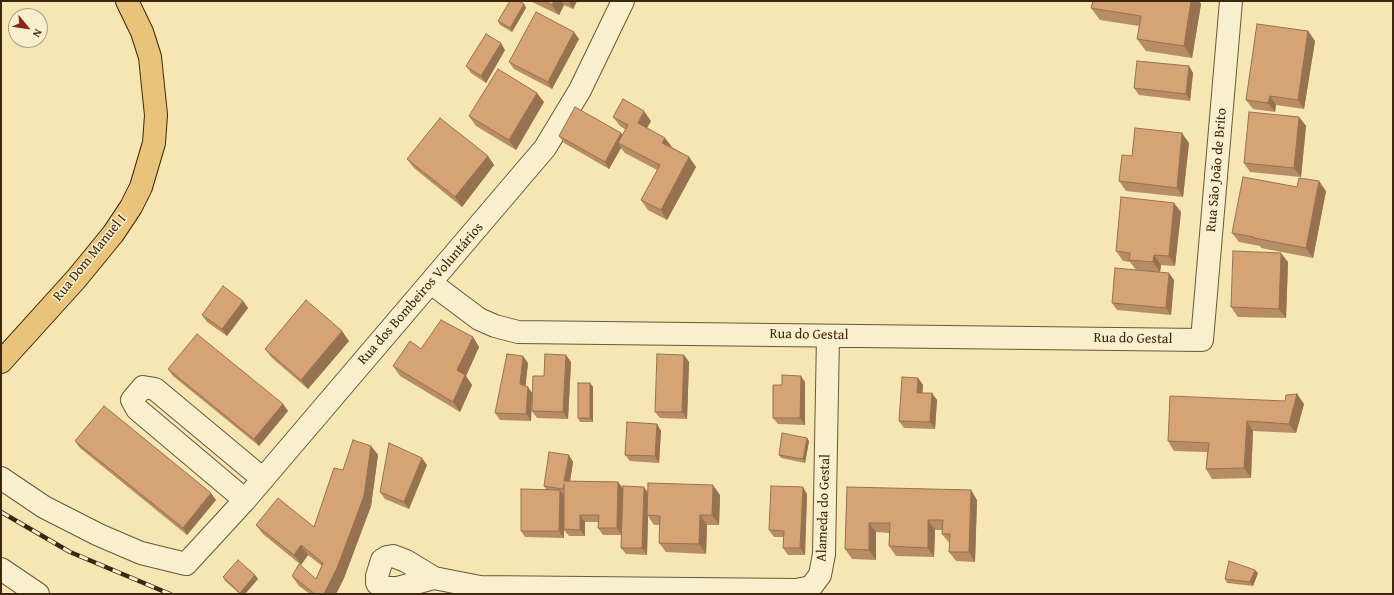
<!DOCTYPE html>
<meta charset="utf-8">
<style>
body{margin:0}
#map{position:relative;width:1394px;height:595px;overflow:hidden;background:#f5e6b3;font-family:"Gentium Book Plus",serif}
canvas{display:block}
.frame{position:absolute;inset:0;border:2px solid #3d260d;pointer-events:none}
.north{position:absolute;left:8px;top:8px;width:40px;height:40px;box-sizing:border-box;background:#f8efce;border:1px solid #ad9f81;border-radius:50%;rotate:119deg;font-size:11px;font-weight:700;line-height:16px;text-align:center;color:#3d260d}
.north::after{content:'';display:block;margin:auto;width:14px;height:18px;background:#8f2418;clip-path:polygon(50% 0,100% 100%,50% 72%,0 100%)}
</style>
<div id="map">
<canvas width="1394" height="595"></canvas>
<div class="frame"></div>
<div class="north">N</div>
</div>
<script>
const g = document.querySelector('canvas').getContext('2d');
g.lineJoin = 'round';
const poly = rows => new Path2D(rows.map(r => 'M' + r).join(''));
function strokePath(path, color, width, dash) { g.strokeStyle = color; g.lineWidth = width; g.lineCap = dash ? 'butt' : 'round'; g.setLineDash(dash || []); g.stroke(path); }
function paint(path, color) { g.fillStyle = color; g.fill(path, 'evenodd'); }
function drawText(font, color, halo, rows, align = 'center') {
  g.font = font + ' "Gentium Book Plus",serif'; g.lineWidth = 3; g.setLineDash([]); g.textBaseline = 'middle'; g.strokeStyle = halo; g.fillStyle = color; for (const [text, x, y, turn = 0] of rows) {
    g.save(); g.translate(x, y); g.rotate((+turn || 0) * Math.PI / 180); g.textAlign = isNaN(turn) ? turn : align; if (halo) g.strokeText(text, 0, 0); g.fillText(text, 0, 0); g.restore();
  }
}
const minor = poly([
 [431,283,479,319,495,326,518,332,1202,340,1231,1],
 [1,478,44,507,99,535,141,553,186,564,245,500,545,148,580,90,623,1],
 [245,500,137,409,132,400,143,387,155,389,263,479],
 [1,569,38,594],
 [434,578,397,588,386,588,380,586,377,583,377,576,382,560,387,557,393,556,406,561,434,578,480,587,796,590,811,587,820,575,824,554,828,336]
]);
const major = poly([
 [1,362,77,278,113,234,131,207,141,187,154,143,156,115,150,57,142,32,127,1]
]);
const rail = poly([
 [1,512,70,552,170,594]
]);
const wall = poly([
 [530,1,577,1,573,9,564,5,559,15],
 [1093,1,1199,1,1201,4,1192,58,1146,51,1137,39,1139,26,1100,20,1091,8],
 [524,4,526,8,512,32,500,25,498,21],
 [1308,31,1315,41,1304,109,1276,105,1275,112,1253,109,1246,100],
 [579,39,552,89,514,69,509,62],
 [505,50,486,83,471,73,466,66],
 [1189,66,1193,73,1190,101,1139,95,1134,88],
 [544,102,516,150,476,126,469,116],
 [613,117,651,121,647,128,672,147,689,157,696,167,667,220,648,210,641,200,657,170,625,153,621,148,609,169,564,143,559,136,621,133,623,135,626,130,620,126],
 [1299,117,1306,126,1301,177,1250,172,1244,163],
 [1189,143,1183,197,1126,191,1119,181],
 [488,156,494,165,462,207,414,168,407,159],
 [1297,187,1326,191,1313,258,1261,248,1260,246,1239,242,1232,233],
 [1174,203,1181,212,1175,266,1161,265,1160,272,1136,270,1130,262,1123,261,1116,251],
 [1288,262,1286,318,1238,317,1231,307],
 [1174,280,1171,315,1117,310,1112,303],
 [243,301,248,308,227,336,207,322,202,315],
 [473,337,479,347,466,376,472,385,460,412,400,376,393,366,421,349],
 [349,341,308,389,272,358,265,349],
 [566,355,571,362,568,419,537,418,532,411,544,376],
 [684,355,689,362,687,419,660,418,655,412],
 [528,363,525,386,528,387,532,393,531,421,500,420,495,413],
 [168,369,283,404,288,411,259,446,173,376],
 [918,378,923,385,922,393,937,400,935,429,904,428,899,421],
 [805,382,805,425,778,424,773,418,782,385],
 [590,383,593,387,593,422,580,422,578,418],
 [1297,394,1304,404,1296,433,1253,431,1251,478,1212,479,1206,469,1207,452,1174,451,1168,441,1285,401],
 [657,424,661,431,659,463,630,461,625,455],
 [75,441,216,500,187,535,80,448],
 [809,441,805,463,781,458,779,455],
 [371,446,378,455,371,506,344,578,336,594,310,594,299,586,292,576,316,579,322,566,308,555,301,565,263,534,256,525,314,527,343,470],
 [569,455,573,462,570,481,618,482,623,488,648,493,720,495,719,525,707,525,706,554,666,552,659,543,660,525,654,525,648,516,647,555,626,554,621,548,622,535,603,535,598,528,598,522,585,522,585,536,569,536,564,530,564,538,525,537,521,531,546,489,544,486],
 [427,465,409,509,385,499,380,492],
 [847,487,977,500,975,562,956,561,949,552,950,544,942,534,942,530,935,530,934,557,896,556,889,546,889,533,876,532,876,560,852,559,845,549],
 [807,494,805,555,788,555,783,548,784,537,774,537,769,530],
 [1258,573,1253,586,1227,583,1225,579],
 [255,575,258,579,245,594,240,594,225,581,223,577]
]);
const shadedWall = poly([
 [554,1,562,1,564,5,559,15,552,5],
 [568,1,577,1,573,9],
 [1191,1,1199,1,1201,4,1192,58,1184,46],
 [524,4,526,8,512,32,510,28],
 [1308,31,1315,41,1304,109,1298,100],
 [574,32,579,39,552,89,548,82],
 [501,43,505,50,486,83,481,76],
 [1189,66,1193,73,1190,101,1186,94],
 [537,93,544,102,516,150,509,140],
 [1270,96,1276,105,1275,112,1268,103],
 [644,111,651,121,644,133,638,123],
 [1299,117,1306,126,1301,177,1294,168],
 [621,133,626,140,618,143,621,148,609,169,605,162],
 [1182,133,1189,143,1183,197,1177,188],
 [665,138,672,147,662,143],
 [488,156,494,165,462,207,455,197],
 [689,157,696,167,667,220,661,210],
 [1319,181,1326,191,1313,258,1306,248],
 [1174,203,1181,212,1175,266,1169,256],
 [1281,253,1288,262,1286,318,1279,309],
 [1154,255,1161,265,1160,272,1153,262],
 [1169,273,1174,280,1171,315,1166,308],
 [243,301,248,308,227,336,222,329],
 [342,331,349,341,308,389,301,380],
 [473,337,479,347,466,376,472,385,460,412,453,402,457,370],
 [566,355,571,362,568,419,563,412],
 [684,355,689,362,687,419,682,412],
 [523,356,528,363,525,391,520,384],
 [801,376,805,382,805,425,800,418],
 [918,378,923,385,922,400,917,393],
 [590,383,593,387,593,422,590,418],
 [528,387,532,393,531,421,526,414],
 [932,393,937,400,935,429,930,422],
 [1297,394,1304,404,1296,433,1289,424],
 [283,404,288,411,259,446,254,439],
 [1247,421,1253,431,1251,478,1244,468],
 [657,424,661,431,659,463,655,456],
 [807,438,809,441,805,463,803,459],
 [371,446,378,455,371,506,344,578,336,594,324,594],
 [569,455,573,462,569,488,564,481],
 [422,458,427,465,409,509,404,502],
 [618,482,623,489,622,535,617,528],
 [713,485,720,495,719,525,712,515],
 [644,487,649,494,647,515,648,516,647,555,642,548],
 [803,487,807,494,805,555,800,548],
 [560,490,564,496,564,538,559,531],
 [971,490,977,500,975,562,969,552],
 [211,493,216,500,187,535,183,528],
 [580,515,585,522,585,536,580,530],
 [700,515,707,525,706,554,699,544],
 [928,520,935,530,934,557,928,548],
 [869,523,876,532,876,560,869,550],
 [301,545,308,555,301,565,294,555],
 [1255,570,1258,573,1253,586,1250,582],
 [255,575,258,579,245,594,241,594,240,593]
]);
const building = poly([
 [510,1,519,1,524,4,510,28,498,21,510,1],
 [544,1,554,1,552,5,544,1],
 [1093,1,1191,1,1184,46,1137,39,1141,16,1091,8,1093,1],
 [536,12,574,32,548,82,509,62,536,12],
 [1257,24,1308,31,1298,100,1270,96,1268,103,1246,100,1257,24],
 [486,34,501,43,481,76,466,66,486,34],
 [1137,61,1189,66,1186,94,1134,88,1137,61],
 [498,69,537,93,509,140,469,116,498,69],
 [623,99,644,111,638,123,665,138,662,143,689,157,661,210,641,200,660,165,618,143,628,125,613,117,623,99],
 [575,107,621,133,605,162,559,136,575,107],
 [1249,112,1299,117,1294,168,1244,163,1249,112],
 [440,118,488,156,455,197,407,159,440,118],
 [1135,128,1182,133,1177,188,1119,181,1122,155,1132,156,1135,128],
 [1243,177,1297,187,1299,178,1319,181,1306,248,1254,238,1254,237,1232,233,1243,177],
 [1121,197,1174,203,1169,256,1154,255,1153,262,1129,260,1130,253,1116,251,1121,197],
 [1233,251,1281,253,1279,309,1231,307,1233,251],
 [1115,268,1169,273,1166,308,1112,303,1115,268],
 [223,286,243,301,222,329,202,315,223,286],
 [306,300,342,331,301,380,265,349,306,300],
 [441,320,473,337,457,370,465,375,453,402,393,366,410,341,421,349,441,320],
 [197,334,283,404,254,439,168,369,197,334],
 [507,354,523,356,520,384,528,387,526,414,495,413,507,354],
 [545,354,566,355,563,412,532,411,533,376,544,376,545,354],
 [657,354,684,355,682,412,655,412,657,354],
 [782,375,801,376,800,418,773,418,773,385,782,385,782,375],
 [902,377,918,378,917,393,932,393,930,422,899,421,902,377],
 [578,383,590,383,590,418,578,418,578,383],
 [1297,394,1289,424,1247,421,1244,468,1206,469,1209,443,1168,441,1170,396,1285,401,1286,395,1297,394],
 [104,406,211,493,183,528,75,441,104,406],
 [627,422,657,424,655,456,625,455,627,422],
 [782,433,807,438,803,459,779,455,782,433],
 [353,440,371,446,364,496,337,568,324,594,315,594,292,576,299,564,316,579,323,563,301,545,294,555,256,525,278,498,314,527,334,468,343,470,353,440],
 [389,443,422,458,404,502,380,492,389,443],
 [549,452,569,455,564,481,618,482,617,528,598,528,599,515,580,515,580,530,564,529,564,484,563,489,544,486,549,452],
 [648,483,713,485,712,515,700,515,699,544,659,543,660,516,647,515,648,483],
 [623,486,644,487,642,548,621,548,623,486],
 [771,486,803,487,800,548,783,548,784,531,769,530,771,486],
 [847,487,971,490,969,552,949,552,950,534,942,534,943,520,928,520,928,548,889,546,890,523,869,523,869,550,845,549,847,487],
 [521,489,560,490,559,531,521,531,521,489],
 [238,560,255,575,240,593,223,577,238,560],
 [1229,561,1255,570,1250,582,1225,579,1229,561]
]);
const streetNames = [
 ["Rua São João de Brito",1217,170,-85],
 ["Rua Dom Manuel I",90,258,-51],
 ["Rua dos Bombeiros Voluntários",421,294,-49],
 ["Rua do Gestal",809,335,1],
 ["Rua do Gestal",1133,339,1],
 ["Alameda do Gestal",824,508,-88]
];
strokePath(minor, '#6b5636', 24);
strokePath(major, '#3d260d', 24);
strokePath(minor, '#f8efce', 22);
strokePath(major, '#eac37a', 22);
strokePath(rail, '#3d260d', 4.5);
strokePath(rail, '#f8efce', 3, [9]);
paint(wall, '#b88c64');
paint(shadedWall, '#967251');
paint(building, '#d6a374');
strokePath(building, '#967251', 1);
drawText('14px', '#3d260d', '#f8efce', streetNames);
</script>
